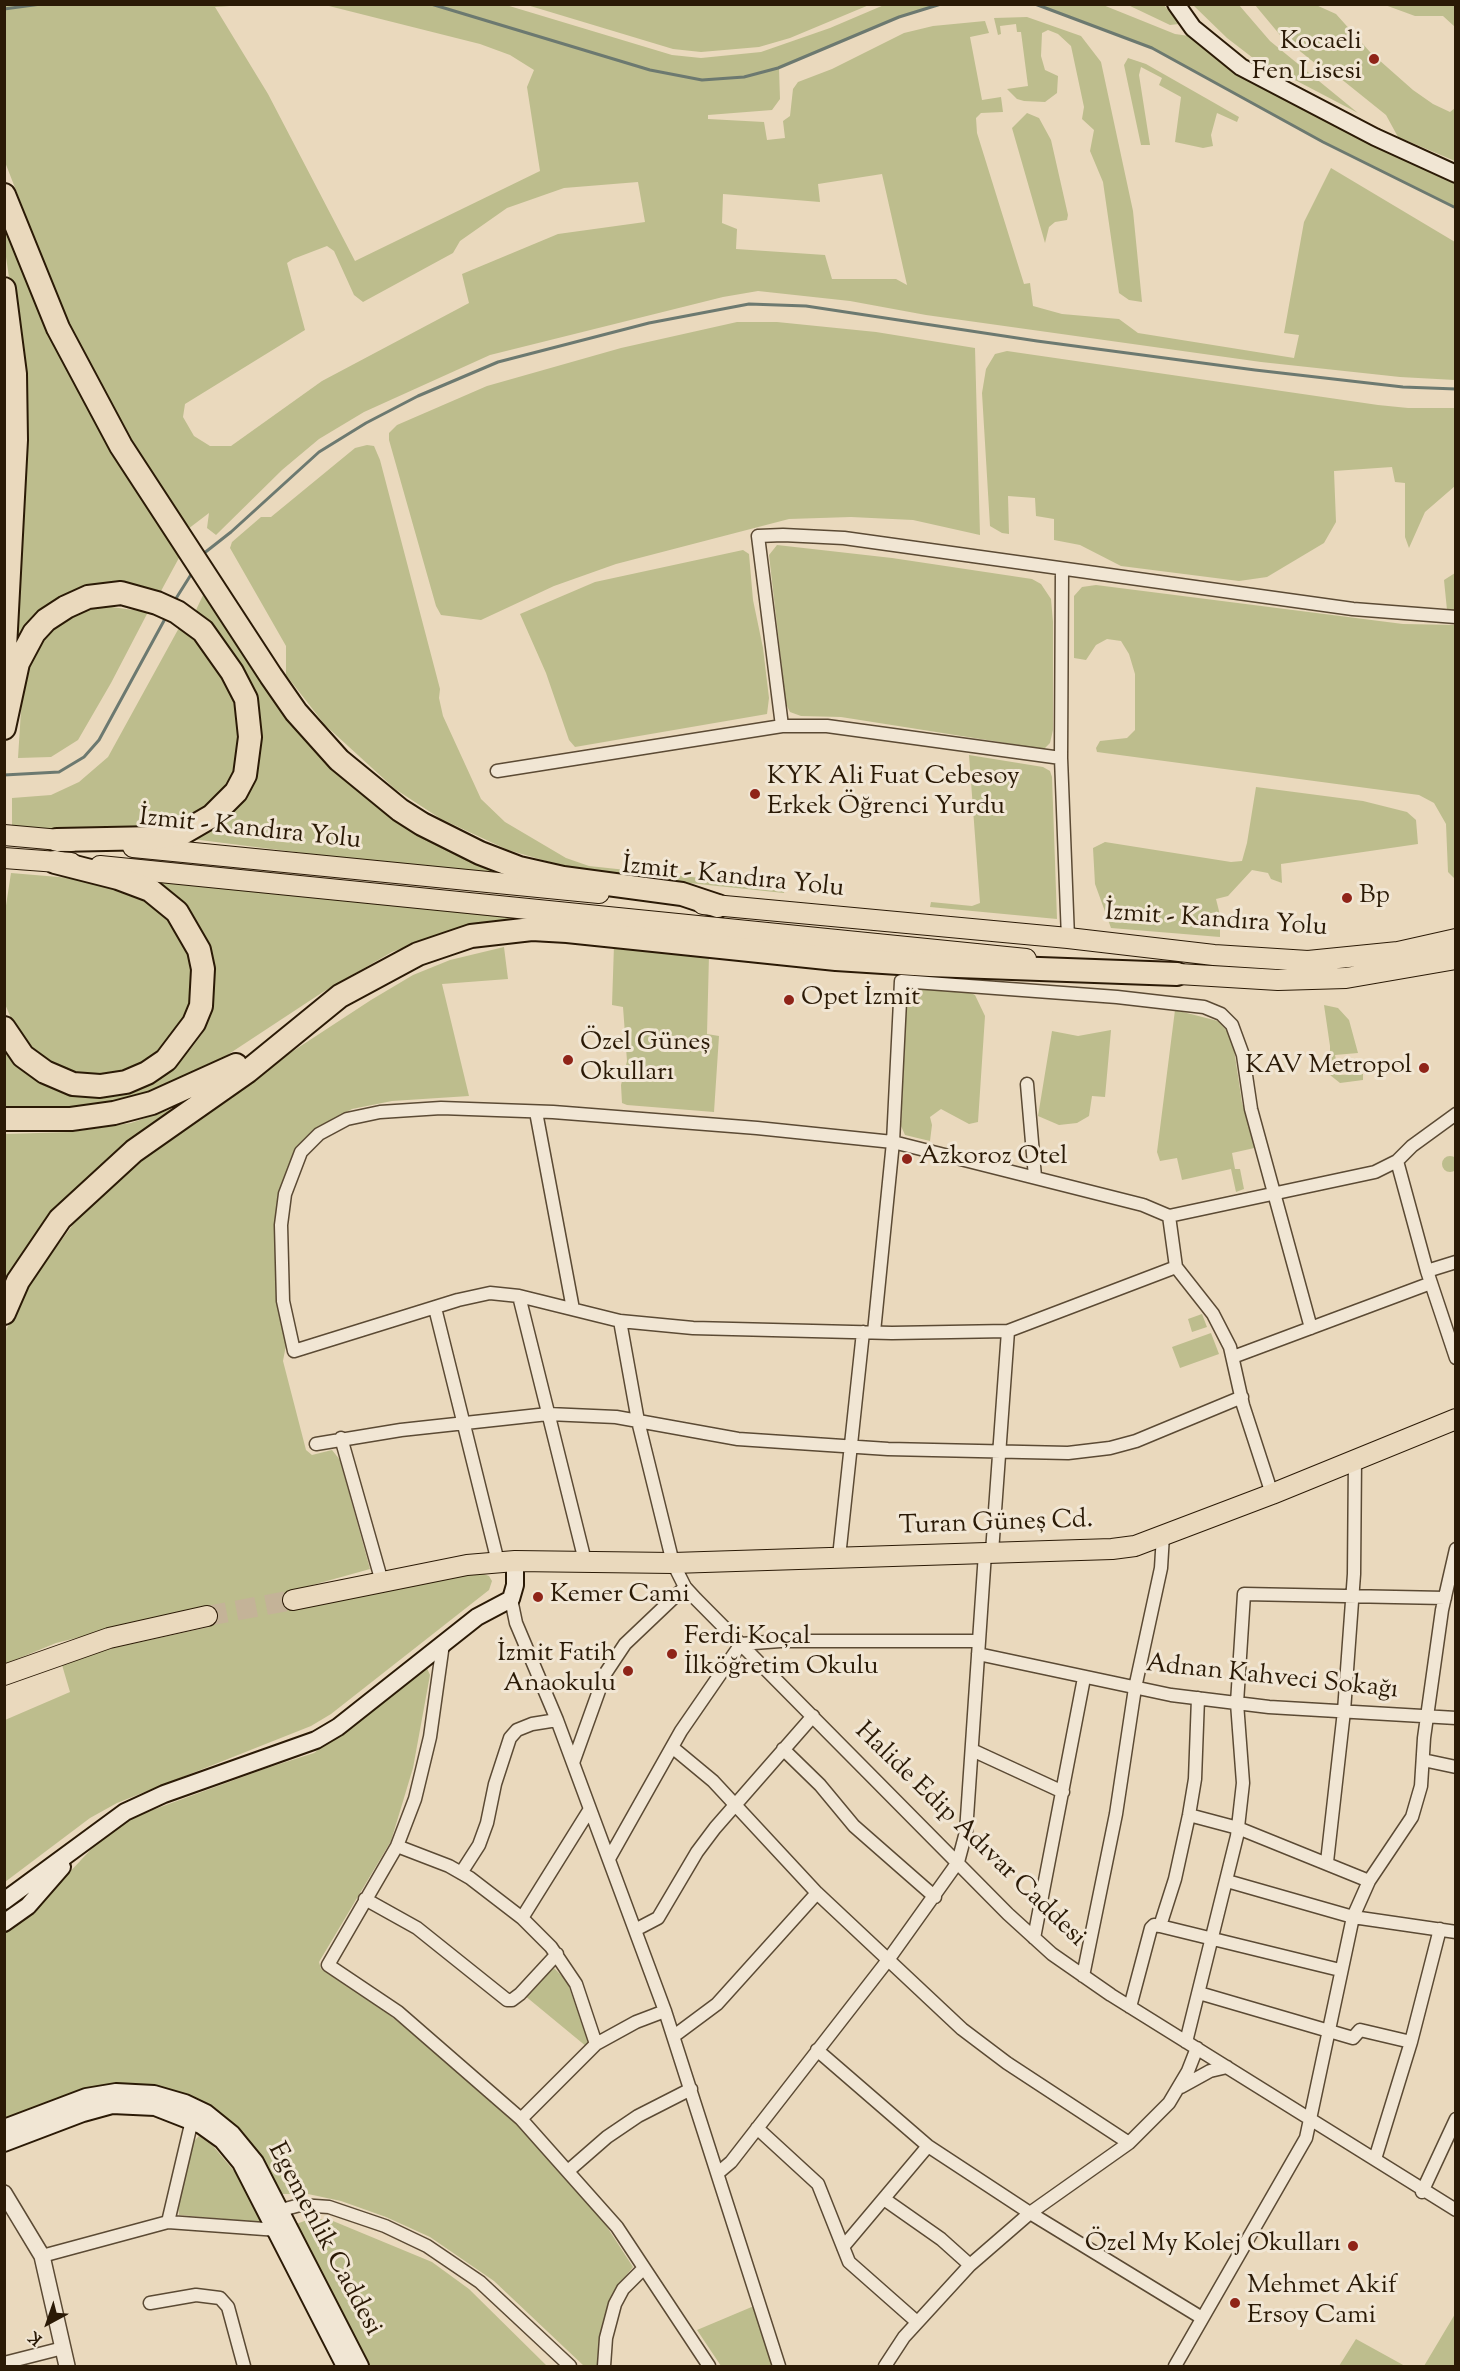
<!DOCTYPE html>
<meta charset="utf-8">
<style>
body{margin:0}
#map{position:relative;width:1460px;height:2371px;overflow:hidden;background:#ead9bd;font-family:"Sorts Mill Goudy",serif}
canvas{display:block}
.frame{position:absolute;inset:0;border:6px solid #2b1a06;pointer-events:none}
.north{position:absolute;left:18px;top:2293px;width:60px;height:60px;-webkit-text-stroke:4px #f1e6d4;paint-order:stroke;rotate:220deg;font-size:16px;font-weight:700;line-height:24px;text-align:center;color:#2b1a06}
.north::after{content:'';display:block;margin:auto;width:21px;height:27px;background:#2b1a06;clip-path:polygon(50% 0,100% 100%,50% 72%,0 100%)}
</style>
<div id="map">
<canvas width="1460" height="2371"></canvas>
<div class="frame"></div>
<div class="north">K</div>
</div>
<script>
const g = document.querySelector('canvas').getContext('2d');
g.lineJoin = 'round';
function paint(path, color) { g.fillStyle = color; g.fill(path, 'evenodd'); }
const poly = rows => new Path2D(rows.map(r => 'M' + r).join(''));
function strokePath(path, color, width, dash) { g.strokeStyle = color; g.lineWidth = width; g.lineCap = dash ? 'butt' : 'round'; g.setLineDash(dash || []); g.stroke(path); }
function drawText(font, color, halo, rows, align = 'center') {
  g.font = font + ' "Sorts Mill Goudy",serif'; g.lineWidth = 6; g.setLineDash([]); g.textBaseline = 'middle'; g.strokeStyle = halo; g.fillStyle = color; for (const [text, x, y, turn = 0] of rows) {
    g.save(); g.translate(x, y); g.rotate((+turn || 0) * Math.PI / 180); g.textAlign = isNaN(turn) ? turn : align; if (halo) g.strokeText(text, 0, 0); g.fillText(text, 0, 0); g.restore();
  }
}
const green = poly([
 [5,5,244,5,215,7,268,94,355,261,540,171,527,87,534,70,510,55,480,44,325,5,506,5,672,55,701,58,761,52,830,28,884,5,941,5,899,17,779,68,780,99,772,110,708,115,708,119,764,122,767,140,785,138,783,121,790,116,793,89,798,82,832,69,904,33,933,26,985,21,989,33,970,37,982,100,1001,97,1003,112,981,113,976,118,977,133,1024,284,1030,283,1033,306,1062,314,1119,319,1138,333,1294,358,1299,335,1284,333,1304,222,1331,168,1455,242,1455,380,1400,377,1261,362,926,315,850,301,758,291,723,297,490,355,364,412,319,439,282,470,216,535,207,528,209,513,188,529,145,464,93,375,57,296,5,162],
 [882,174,907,285,896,279,832,279,825,255,736,249,737,229,722,223,723,194,820,202,818,184],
 [638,182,645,222,558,234,462,274,469,303,322,381,231,446,210,446,194,436,183,417,185,404,305,330,287,263,293,259,327,246,334,251,354,295,363,302,453,253,460,241,507,208,564,188],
 [527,5,869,5,790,38,759,47,701,52,673,49],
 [1035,5,1103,5,1175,34,1189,36,1242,77,1366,142,1455,184,1455,208,1323,142,1152,48],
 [1128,5,1164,5,1179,24,1170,25],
 [1193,5,1239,5,1270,41,1358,113,1253,58,1227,38],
 [1255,5,1316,5,1336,14,1370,52,1413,90,1433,104,1450,112,1455,108,1455,161,1398,137,1386,115,1335,74,1332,77,1280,35],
 [1385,5,1455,5,1455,27,1443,16,1415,16],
 [1027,17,1081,36,1101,62,1133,211,1142,302,1129,300,1119,293,1103,182,1090,151,1094,130,1082,119,1084,107,1071,46,1058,34,1048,30,1042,33,1041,56,1045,70,1058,76,1057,93,1045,102,1024,101,1017,99,1007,89,1028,86,1021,32,1017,32,1016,24,1000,26,1001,34,998,35,994,18],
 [1128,58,1146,64,1239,117,1237,122,1217,113,1211,135,1213,146,1203,148,1175,142,1181,97,1159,85,1162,78,1141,67,1139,75,1150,145,1141,145,1124,65],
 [1027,113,1039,118,1051,140,1068,215,1067,220,1055,222,1049,227,1045,243,1012,128],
 [4,219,38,304,81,395,180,556,161,591,136,585,134,589,116,587,16,650,24,520,25,387,5,250],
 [737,322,777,322,876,332,975,348,980,535,913,520,851,517,789,519,616,564,554,586,481,620,441,615,436,606,389,440,389,433,397,425,487,386,621,348],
 [1007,351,1378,405,1408,408,1455,408,1455,486,1425,512,1409,548,1405,537,1405,483,1395,482,1392,467,1334,471,1336,522,1324,543,1267,577,1239,581,1121,566,1080,545,1054,540,1054,519,1036,516,1035,498,1008,496,1009,534,1002,533,990,526,982,393,986,369,995,354],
 [367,445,374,446,380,460,440,689,439,698,443,716,481,799,505,822,566,858,589,866,785,887,784,893,584,872,508,850,441,819,395,789,325,725,286,675,286,646,230,548,232,542,261,517,271,517,355,448],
 [777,545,892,558,1032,579,1041,584,1051,599,1053,622,1053,730,1050,743,1044,749,841,717,801,716,790,712,786,704,769,555],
 [743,550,749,554,753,600,763,648,769,698,767,714,575,747,569,740,546,673,520,614,595,582],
 [1455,573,1455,610,1447,610,1444,580],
 [1096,585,1403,624,1455,625,1455,879,1448,872,1446,824,1434,803,1419,795,1097,752,1096,748,1100,741,1127,738,1135,730,1135,674,1129,654,1121,641,1107,639,1096,645,1086,660,1074,658,1074,596,1082,587],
 [204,593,268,692,298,731,332,766,543,880,461,873,192,839,249,787,259,758,261,735,207,626,209,622,196,610],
 [97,605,148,612,111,683,78,740,51,757,18,758,23,679,44,630],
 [180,626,205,647,231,690,241,725,237,771,226,792,189,824,134,833,12,827,12,798,51,795,79,782,108,757],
 [969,755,1043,767,1050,771,1052,777,1057,919,930,907,931,902,972,906,980,903],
 [1256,787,1363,801,1407,812,1416,820,1418,844,1281,864,1282,883,1271,879,1268,873,1252,870,1228,896,1216,899,1220,915,1220,937,1111,928,1095,884,1093,848,1105,842,1231,862,1242,861,1247,843],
 [11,873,94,880,129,888,175,920,194,966,190,1006,171,1040,144,1063,108,1075,70,1072,42,1059,21,1042,5,1004,5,912],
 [143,880,355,901,559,923,507,922,446,932,392,952,323,992,203,1071,158,1093,90,1109,5,1109,4,1045,39,1079,159,1077,190,1050,202,1034,214,984,209,950],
 [614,945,709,955,707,1034,719,1036,714,1112,627,1105,622,1103,621,1085,627,1061,623,1007,612,1005],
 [504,947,508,979,442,984,469,1096,392,1101,352,1109,312,1131,290,1162,283,1182,275,1241,276,1281,287,1340,283,1361,306,1450,312,1455,332,1450,340,1460,370,1569,291,1591,478,1572,489,1576,492,1581,489,1590,331,1714,311,1726,117,1803,90,1818,5,1882,5,1720,70,1692,62,1665,108,1649,209,1627,205,1606,56,1643,5,1664,4,1335,17,1306,32,1280,83,1211,136,1164,179,1132,261,1072,371,1000,413,975,450,960],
 [911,988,969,992,975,995,985,1016,978,1122,969,1124,941,1109,930,1117,932,1125,930,1141,905,1135,901,1126,907,992],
 [1324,1005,1338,1008,1349,1020,1358,1053,1335,1055,1339,1075,1363,1074,1363,1080,1340,1083,1330,1075,1330,1046],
 [1175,1010,1218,1021,1232,1036,1242,1103,1259,1147,1232,1153,1235,1169,1240,1169,1244,1189,1236,1192,1231,1169,1182,1180,1177,1158,1160,1161,1157,1152],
 [1111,1030,1105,1097,1092,1096,1089,1116,1077,1123,1059,1125,1038,1116,1052,1031,1078,1036],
 [189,1103,118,1154,5,1293,5,1134,71,1132,131,1123],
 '1442 1164a8 8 0 1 1 16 0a8 8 0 1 1-16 0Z',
 [1202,1314,1207,1327,1192,1332,1188,1319],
 [1211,1333,1219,1354,1180,1368,1172,1347],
 [426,1666,430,1675,413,1768,391,1841,319,1962,321,1969,383,2010,438,2053,507,2114,598,2213,633,2267,619,2284,606,2315,599,2346,598,2366,584,2366,494,2281,430,2237,386,2217,341,2201,308,2194,280,2194,151,2087,109,2085,5,2120,5,1930,48,1895,97,1843,124,1823,147,1812,267,1768,314,1753],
 [554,1968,567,1981,589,2044,587,2047,524,1995],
 [199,2136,213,2146,240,2178,261,2219,260,2222,179,2215,178,2204,194,2141],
 [313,2218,333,2221,432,2262,469,2289,547,2366,367,2366,296,2224],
 [754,2306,772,2366,721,2366,697,2330],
 [1455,2314,1455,2366,1424,2366],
 [1356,2339,1405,2366,1339,2366]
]);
const stream = poly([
 [431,4,650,70,702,80,744,77,778,68,899,17,941,4],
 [1035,4,1152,48,1323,142,1456,208],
 [4,9,41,4],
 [203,554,231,532,319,452,366,423,418,396,498,362,649,323,749,304,806,306,1037,341,1255,370,1403,387,1456,389],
 [175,600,192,573],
 [4,775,59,772,84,757,99,740,166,617]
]);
const primaryTunnel = poly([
 [207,1616,293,1600]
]);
const minor = poly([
 [1062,569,1061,758,1068,938],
 [782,726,758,536,783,535,844,538,1353,609,1456,617],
 [497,771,782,726,827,726,1061,758],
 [1027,1084,1035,1177],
 [536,1112,573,1309],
 [1397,1161,1427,1271,1456,1358],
 [1169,1216,1176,1267,1213,1314,1230,1347,1243,1405,1272,1494],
 [1176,1267,1008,1331,892,1333,693,1328,620,1321,519,1296,490,1293,458,1300,294,1351,283,1301,281,1225,285,1194,301,1152,319,1134,347,1119,380,1112,441,1108,553,1112,757,1128,893,1142,1143,1205,1169,1216,1375,1172,1397,1161,1412,1146,1456,1114],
 [1427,1271,1456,1262],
 [519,1296,585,1561],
 [435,1308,498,1562],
 [620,1321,638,1421,673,1563,685,1587,696,1599,1008,1914,1052,1954,1111,1995,1456,2210],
 [874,1332,893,1142,901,981,1117,997,1204,1007,1221,1014,1232,1025,1243,1055,1251,1109,1311,1328],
 [1233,1357,1431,1283],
 [341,1438,382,1582],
 [316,1444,401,1430,548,1414,616,1417,738,1439,888,1449,1068,1453,1110,1448,1136,1441,1242,1397],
 [992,1552,1008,1331],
 [839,1557,863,1332],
 [511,1599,516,1623,557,1720,665,2011,779,2366],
 [443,1644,430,1737,415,1799,397,1846,328,1965,398,2012,521,2119,617,2227,709,2366],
 [978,1654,1171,1695,1269,1707,1456,1718],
 [1198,1698,1195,1779,1189,1815,1175,1879,1160,1926,1340,1970],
 [672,1747,713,1781,817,1893,962,2029,1007,2063,1129,2143],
 [783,1749,820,1785,854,1826,935,1897],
 [972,1750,1063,1792],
 [1423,1760,1456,1767],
 [573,1763,605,1674,625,1644,685,1587],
 [1189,1815,1238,1828,1369,1881],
 [397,1846,449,1866,470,1878,522,1918,551,1947,576,1984,596,2044],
 [610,1857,681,1731,741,1644,780,1641,979,1641],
 [1327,1862,1344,1711,1354,1574,1355,1458],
 [461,1873,479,1845,487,1823,495,1784,510,1738,517,1730,532,1724,557,1720],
 [1227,1881,1353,1917,1456,1932],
 [365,1899,417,1928,507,2000,512,2000,520,1994,557,1954],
 [522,1918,590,1809],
 [637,1929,658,1918,697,1852,715,1828,813,1716],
 [1034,1938,1084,1678],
 [1083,1976,1116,1814,1135,1688,1161,1568,1163,1535],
 [1199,1993,1353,2038,1360,2030,1411,2042],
 [1130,2007,1151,1928,1154,1925,1160,1926],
 [674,2036,717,2004,817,1893],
 [1186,2042,1237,1836,1243,1783,1237,1703,1244,1594,1445,1598],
 [817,2050,928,2146,1030,2213,1202,2318],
 [1181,2087,1210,2071,1227,2067],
 [521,2119,596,2044,636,2022,665,2011],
 [757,2128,818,2184,849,2262,917,2322],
 [1375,2159,1411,2042,1440,1929],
 [568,2171,607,2137,638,2116,691,2089],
 [718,2173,731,2162,888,1960,958,1862,966,1832,985,1553],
 [1422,2192,1456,2119],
 [884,2199,941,2239,970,2265],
 [274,2212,300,2205,329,2207,385,2226,427,2246,480,2282,570,2366],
 [168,2222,192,2120],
 [843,2247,928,2146],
 [42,2256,168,2222,278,2230],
 [150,2303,196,2295,220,2298,228,2307,244,2366],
 [4,2363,63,2348],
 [604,2366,606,2338,615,2304,623,2289,644,2268],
 [885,2366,904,2337,970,2265,1030,2213,1129,2143,1169,2103,1188,2071,1197,2048],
 [1175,2366,1306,2138,1353,1917,1369,1881,1412,1817,1421,1786,1424,1738,1442,1610,1456,1549]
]);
const tertiary = poly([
 [4,2193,42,2256,67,2366]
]);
const secondary = poly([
 [1176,4,1193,28,1241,67,1375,137,1456,174],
 [4,1901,125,1812,164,1794,316,1740,338,1727,477,1617,511,1599,515,1585,515,1561],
 [4,1923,28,1906,62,1867],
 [4,2128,86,2097,116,2092,154,2094,185,2103,206,2113,232,2134,255,2162,360,2366],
 [4,2143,83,2113,112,2105,155,2107,201,2125,222,2140,241,2163,345,2366]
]);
const primary = poly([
 [293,1600,467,1565,515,1561,673,1563,1112,1549,1135,1546,1272,1494,1456,1419],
 [4,1675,109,1638,207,1616]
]);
const trunk = poly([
 [4,835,71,841],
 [133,847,599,893],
 [4,858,71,863],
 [100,866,1026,959],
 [703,904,1068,938,1214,955,1308,961,1398,952,1456,939],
 [1162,973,1278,980,1346,978,1456,959]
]);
const motorway = poly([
 [4,195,58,328,121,446,271,676,296,712,339,760,400,810,422,824,480,853,519,868,563,878,682,894,718,906],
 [4,289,15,374,16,440,4,667],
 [4,728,18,663,34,633,46,620,66,607,88,597,121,593,157,603,177,612,203,631,232,672,246,699,250,737,245,775,236,792,212,816,181,834,156,838,57,840],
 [4,1028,23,1056,45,1072,73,1084,100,1086,126,1082,147,1073,166,1060,194,1023,201,1006,203,969,199,950,177,912,150,890,118,878,55,862],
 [4,1119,71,1119,114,1113,152,1103,236,1065],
 [4,1313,18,1281,60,1219,134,1151,248,1071,340,996,418,954,471,936,532,929,567,931,836,959,930,965,1177,974]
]);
const markers = [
 [1374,59,6,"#8f2418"],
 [755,794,6,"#8f2418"],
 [1347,898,6,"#8f2418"],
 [789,1000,6,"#8f2418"],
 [568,1060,6,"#8f2418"],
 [1424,1068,6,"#8f2418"],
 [907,1159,6,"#8f2418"],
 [538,1597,6,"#8f2418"],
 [672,1654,6,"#8f2418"],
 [628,1671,6,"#8f2418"],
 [1353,2246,6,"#8f2418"],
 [1235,2303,6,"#8f2418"]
];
const poiNames = [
 ["Kocaeli",1362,44,"right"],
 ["Fen Lisesi",1362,74,"right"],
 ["KYK Ali Fuat Cebesoy",767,779],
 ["Erkek Öğrenci Yurdu",767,809],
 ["Bp",1359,898],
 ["Opet İzmit",801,1000],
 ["Özel Güneş",580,1045],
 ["Okulları",580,1075],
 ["KAV Metropol",1412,1068,"right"],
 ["Azkoroz Otel",919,1159],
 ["Kemer Cami",550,1597],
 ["Ferdi Koçal",684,1639],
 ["İlköğretim Okulu",684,1669],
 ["İzmit Fatih",616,1656,"right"],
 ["Anaokulu",616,1686,"right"],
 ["Özel My Kolej Okulları",1341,2246,"right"],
 ["Mehmet Akif",1247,2288],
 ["Ersoy Cami",1247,2318]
];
const streetNames = [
 ["İzmit - Kandıra Yolu",250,831,6],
 ["İzmit - Kandıra Yolu",733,879,6],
 ["İzmit - Kandıra Yolu",1216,922,4],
 ["Turan Güneş Cd.",996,1525,-2],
 ["Adnan Kahveci Sokağı",1272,1679,6],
 ["Halide Edip Adıvar Caddesi",969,1836,44],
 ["Egemenlik Caddesi",323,2240,62]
];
paint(green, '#bdbd8d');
strokePath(stream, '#6c7970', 3);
strokePath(primaryTunnel, '#c4b398', 20, [20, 10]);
strokePath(minor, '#5b4a34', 15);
strokePath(tertiary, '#5b4a34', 18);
strokePath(secondary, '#2b1a06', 20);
strokePath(primary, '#2b1a06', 22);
strokePath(trunk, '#2b1a06', 22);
strokePath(motorway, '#2b1a06', 26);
strokePath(minor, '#f1e6d4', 12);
strokePath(tertiary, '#f1e6d4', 15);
strokePath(secondary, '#f1e6d4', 16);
strokePath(primary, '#ead9bd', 20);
strokePath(trunk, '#ead9bd', 20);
strokePath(motorway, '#ead9bd', 22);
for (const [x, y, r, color] of markers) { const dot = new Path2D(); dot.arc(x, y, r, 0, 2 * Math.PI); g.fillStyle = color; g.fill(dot); strokePath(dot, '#f1e6d4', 2); }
drawText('26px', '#2b1a06', '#f1e6d4', poiNames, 'left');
drawText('26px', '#2b1a06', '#f1e6d4', streetNames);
</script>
